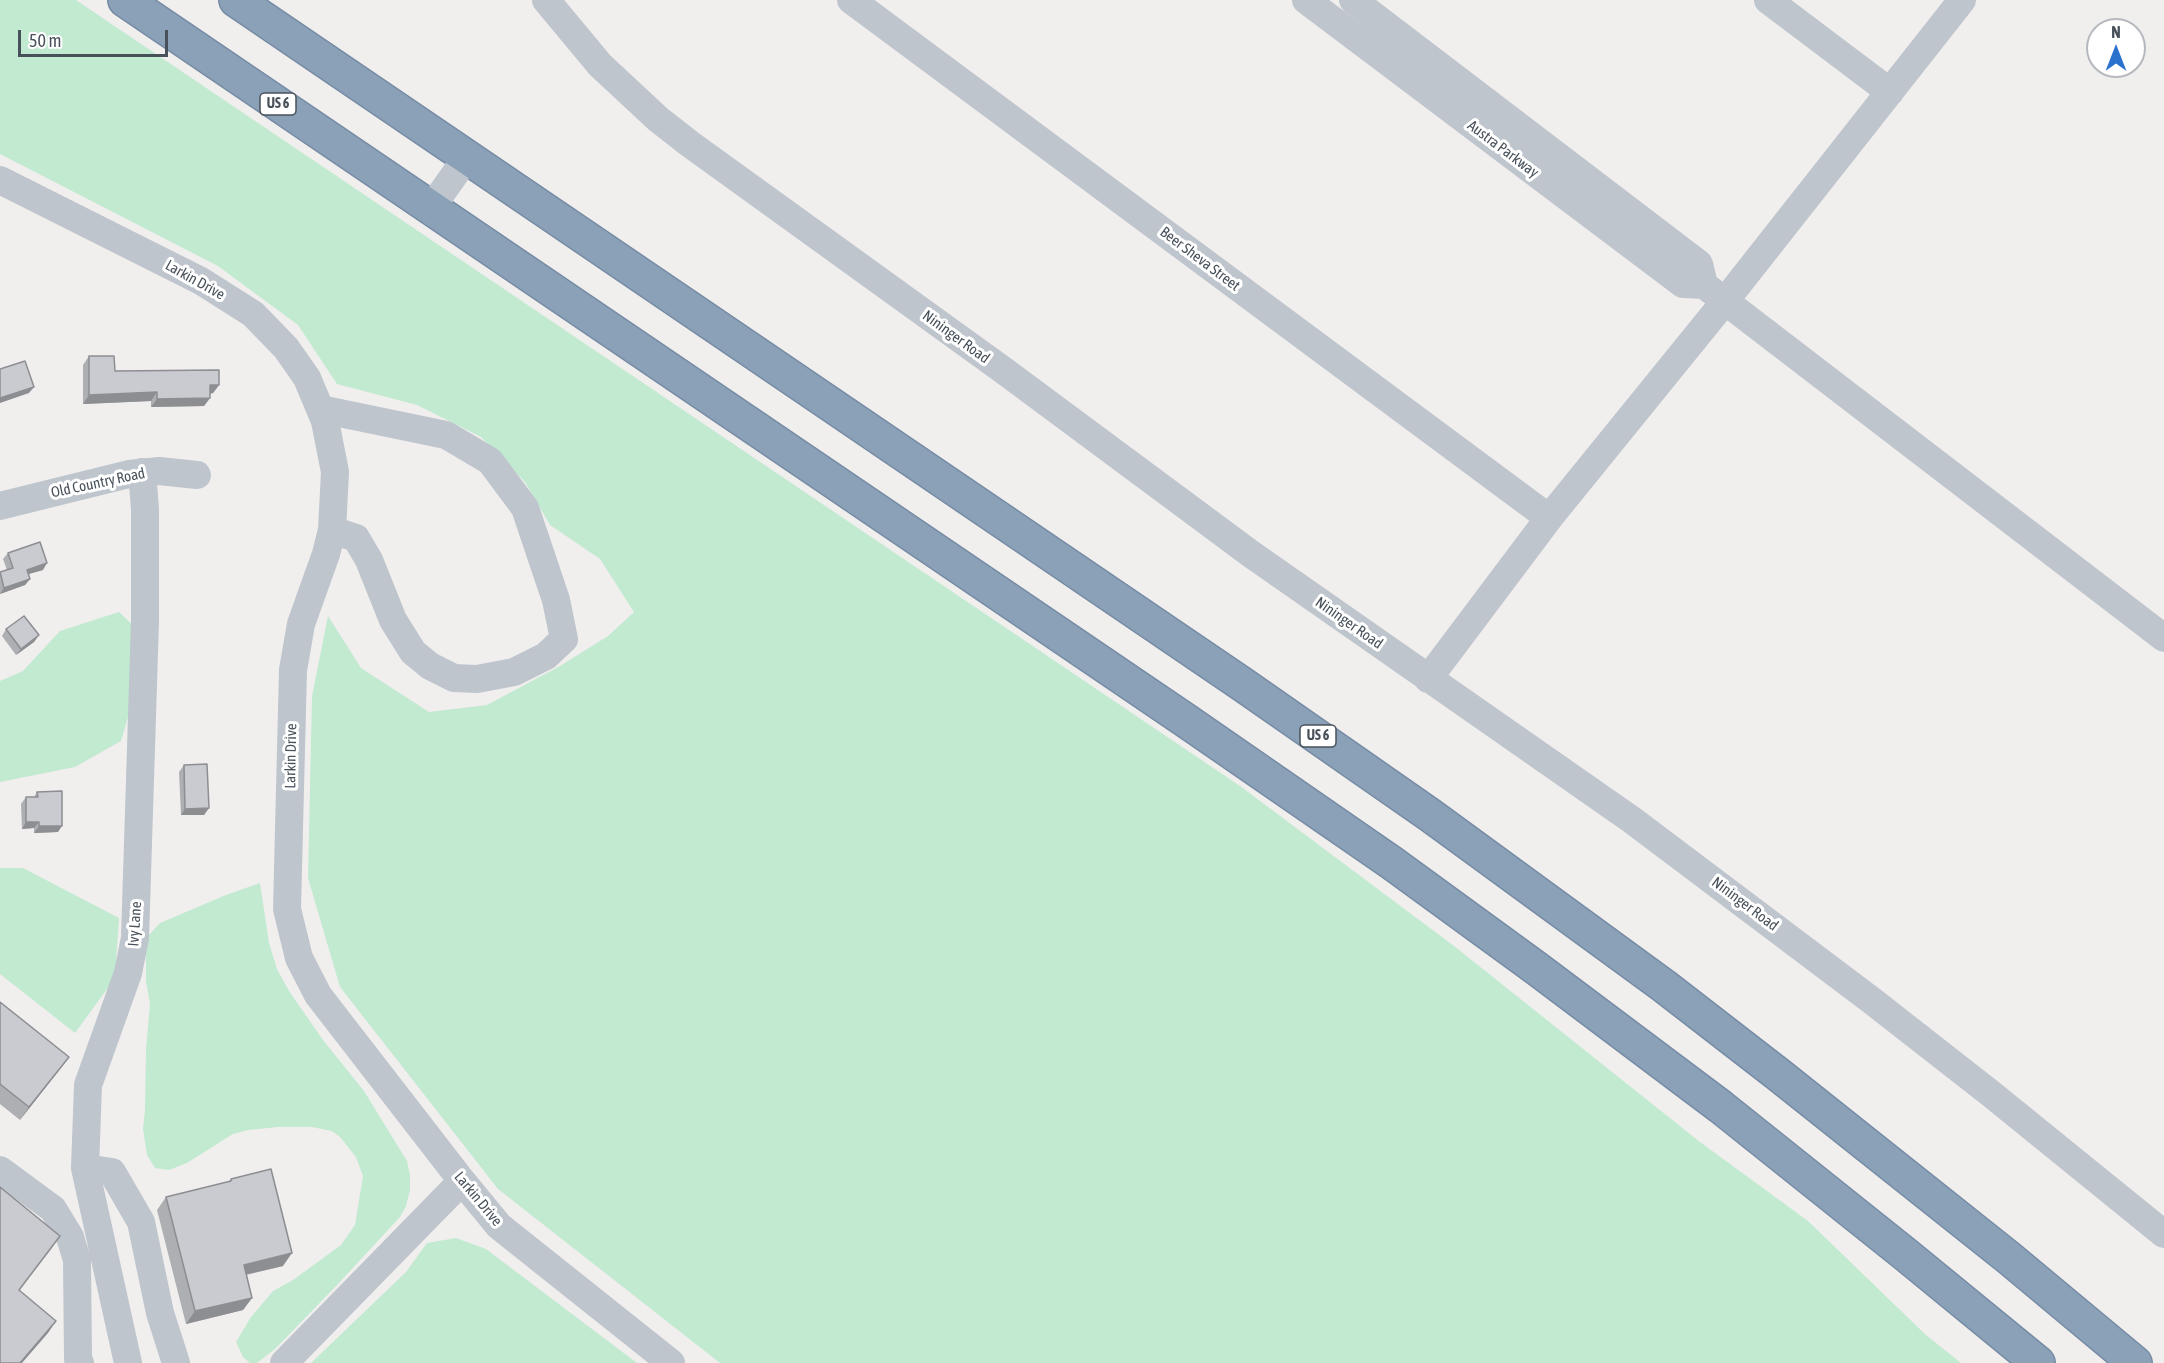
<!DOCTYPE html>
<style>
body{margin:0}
#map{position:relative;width:2164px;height:1363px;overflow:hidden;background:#f1eeee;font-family:"Asap Condensed",sans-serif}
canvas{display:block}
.north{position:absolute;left:2086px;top:18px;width:60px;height:60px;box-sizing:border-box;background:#fff;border:2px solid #b6b9bd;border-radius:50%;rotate:0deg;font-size:16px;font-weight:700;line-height:24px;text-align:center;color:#48515a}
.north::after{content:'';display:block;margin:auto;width:21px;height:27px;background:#2b71ce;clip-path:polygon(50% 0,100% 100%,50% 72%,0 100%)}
.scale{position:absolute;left:18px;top:30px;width:150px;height:27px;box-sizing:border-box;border:3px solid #48515a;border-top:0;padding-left:8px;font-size:18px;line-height:21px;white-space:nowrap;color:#48515a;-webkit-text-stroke:4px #fff;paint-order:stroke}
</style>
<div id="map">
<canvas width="2164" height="1363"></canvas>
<div class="north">N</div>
<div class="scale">50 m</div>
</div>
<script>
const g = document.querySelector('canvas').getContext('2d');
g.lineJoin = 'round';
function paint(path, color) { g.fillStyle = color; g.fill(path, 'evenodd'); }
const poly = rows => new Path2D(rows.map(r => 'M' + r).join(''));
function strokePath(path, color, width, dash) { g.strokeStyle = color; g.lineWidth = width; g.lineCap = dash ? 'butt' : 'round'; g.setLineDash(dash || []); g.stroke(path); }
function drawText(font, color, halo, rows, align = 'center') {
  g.font = font + ' "Asap Condensed",sans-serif'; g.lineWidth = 6; g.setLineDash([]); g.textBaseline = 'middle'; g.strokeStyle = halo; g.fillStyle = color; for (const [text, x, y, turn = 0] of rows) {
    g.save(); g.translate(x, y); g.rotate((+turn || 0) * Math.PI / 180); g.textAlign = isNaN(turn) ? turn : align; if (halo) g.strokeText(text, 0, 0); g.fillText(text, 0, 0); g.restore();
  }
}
const green = poly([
 [0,0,76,0,1240,786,1454,946,1700,1142,1808,1221,1926,1335,1961,1363,720,1363,498,1189,340,987,308,878,312,696,328,616,361,668,429,712,487,705,560,666,608,636,634,612,600,559,550,525,525,482,481,437,417,405,337,384,298,325,218,266,0,154],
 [119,612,137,629,133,700,121,741,75,767,0,782,0,681,23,671,60,631],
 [0,868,23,868,119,918,115,978,75,1033,0,974],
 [260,883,269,943,277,969,289,991,323,1040,364,1091,407,1161,410,1175,410,1190,406,1206,400,1217,338,1284,276,1348,257,1363,250,1363,243,1357,236,1342,251,1317,273,1291,293,1280,341,1245,355,1225,363,1176,356,1157,340,1137,332,1131,312,1127,278,1127,248,1130,233,1134,187,1163,169,1170,155,1168,147,1155,143,1129,145,1109,146,1049,150,1004,146,981,146,954,148,936,160,923,226,895],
 [456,1238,486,1249,637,1363,311,1363,406,1272,427,1243]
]);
const minor = poly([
 [546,0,600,65,658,119,690,144,1003,370,1251,554,1632,820,1871,1000,1990,1093,2164,1234],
 [851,0,1549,518],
 [1306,0,1683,284,1704,285,2164,638],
 [1353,0,1699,264,1704,285],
 [1768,0,1890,92],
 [0,180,201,281,253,314,286,348,307,378,325,421,335,472,332,530,326,554,301,624,293,670,287,909,299,958,318,995,462,1181,499,1226,671,1363],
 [431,208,467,157],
 [320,409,446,435,490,461,525,508,556,600,564,639,546,656,514,672,477,679,454,678,430,666,413,652,393,620,369,560,356,538,332,530],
 [0,506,129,474,159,471,197,475],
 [1428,679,1549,518,1725,301,1962,0],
 [85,1168,112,1172,141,1222,160,1313,176,1363],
 [0,1170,53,1209,70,1237,77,1260,78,1359,80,1363],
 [128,1363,85,1168,88,1085,128,973,135,938,145,621,145,509,142,472],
 [284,1363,462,1181]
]);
const highway = poly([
 [125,0,1188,722,1392,863,1536,968,1721,1107,1905,1254,2038,1363],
 [236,0,1242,684,1430,815,1664,986,1779,1075,2009,1258,2135,1363]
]);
const wall = poly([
 [89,356,115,371,219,385,213,393,210,394,210,398,204,406,151,407,151,401,83,404,83,365],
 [8,553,43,570,28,574,30,579,25,585,0,594,0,572,7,570,3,559],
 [6,629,39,635,34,642,16,655,2,636],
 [184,765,209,808,204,815,181,815,179,772],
 [37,792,58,832,34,833,34,828,22,829,21,804,26,797,34,797],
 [0,1002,69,1057,60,1069,20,1120,0,1104],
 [231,1179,283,1266,246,1275,252,1298,243,1310,186,1324,157,1210,166,1197,228,1182]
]);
const shadedWall = poly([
 [210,385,219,385,213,393,204,394],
 [34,387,29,393,0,403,0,398],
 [157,392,151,401,83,404,89,395],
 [210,398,204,406,151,407,157,399],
 [47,563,43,570,22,576,27,570],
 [30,579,25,585,0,594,4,588],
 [39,635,34,642,16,655,21,649],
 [209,808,204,815,181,815,185,809],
 [26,822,39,822,34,828,22,829],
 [39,826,62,826,58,832,34,833],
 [69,1057,60,1069,20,1120,29,1107],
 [60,1236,51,1249,10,1302,19,1290],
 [292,1253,283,1266,235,1277,244,1265],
 [252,1298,243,1310,186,1324,195,1311],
 [56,1321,48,1333,22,1363,20,1363]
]);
const building = poly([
 [89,356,114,356,115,371,219,370,219,385,210,385,210,398,157,399,157,392,89,395,89,356],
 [25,361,34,387,0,398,0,369,25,361],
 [40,542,47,563,27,570,30,579,4,588,0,572,13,568,8,553,40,542],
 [24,616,39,635,21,649,6,629,24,616],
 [207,764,209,808,185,809,184,765,207,764],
 [62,791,62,826,39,826,39,822,26,822,26,797,38,797,37,792,62,791],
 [0,1002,69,1057,29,1107,0,1084,0,1002],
 [271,1169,292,1253,244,1265,252,1298,195,1311,166,1197,231,1181,231,1179,271,1169],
 [0,1187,60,1236,19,1290,56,1321,20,1363,0,1363,0,1187]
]);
const shields = [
 [278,104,36],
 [1318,736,36]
];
const shieldNames = [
 ["US 6",278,104],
 ["US 6",1318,736]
];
const streetNames = [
 ["Austra Parkway",1503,149,37],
 ["Beer Sheva Street",1200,259,37],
 ["Larkin Drive",195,280,29],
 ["Nininger Road",956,337,36],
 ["Old Country Road",98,483,-12],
 ["Nininger Road",1349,623,35],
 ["Larkin Drive",291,756,-89],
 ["Nininger Road",1745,904,37],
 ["Ivy Lane",135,924,-86],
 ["Larkin Drive",478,1199,50]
];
paint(green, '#c1ead1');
strokePath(highway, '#768ca4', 36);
strokePath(minor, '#bec5cc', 28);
strokePath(highway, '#8ba1b8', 33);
paint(wall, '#adafb3');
paint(shadedWall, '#8d8e92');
paint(building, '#c9cbd0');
strokePath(building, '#8d8e92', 1.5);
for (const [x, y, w] of shields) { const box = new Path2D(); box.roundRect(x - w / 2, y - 11, w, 22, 4.5); g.fillStyle = '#fff'; g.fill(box); strokePath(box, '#48515a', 1.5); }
drawText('bold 14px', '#48515a', null, shieldNames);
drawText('15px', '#48515a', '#fff', streetNames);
</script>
